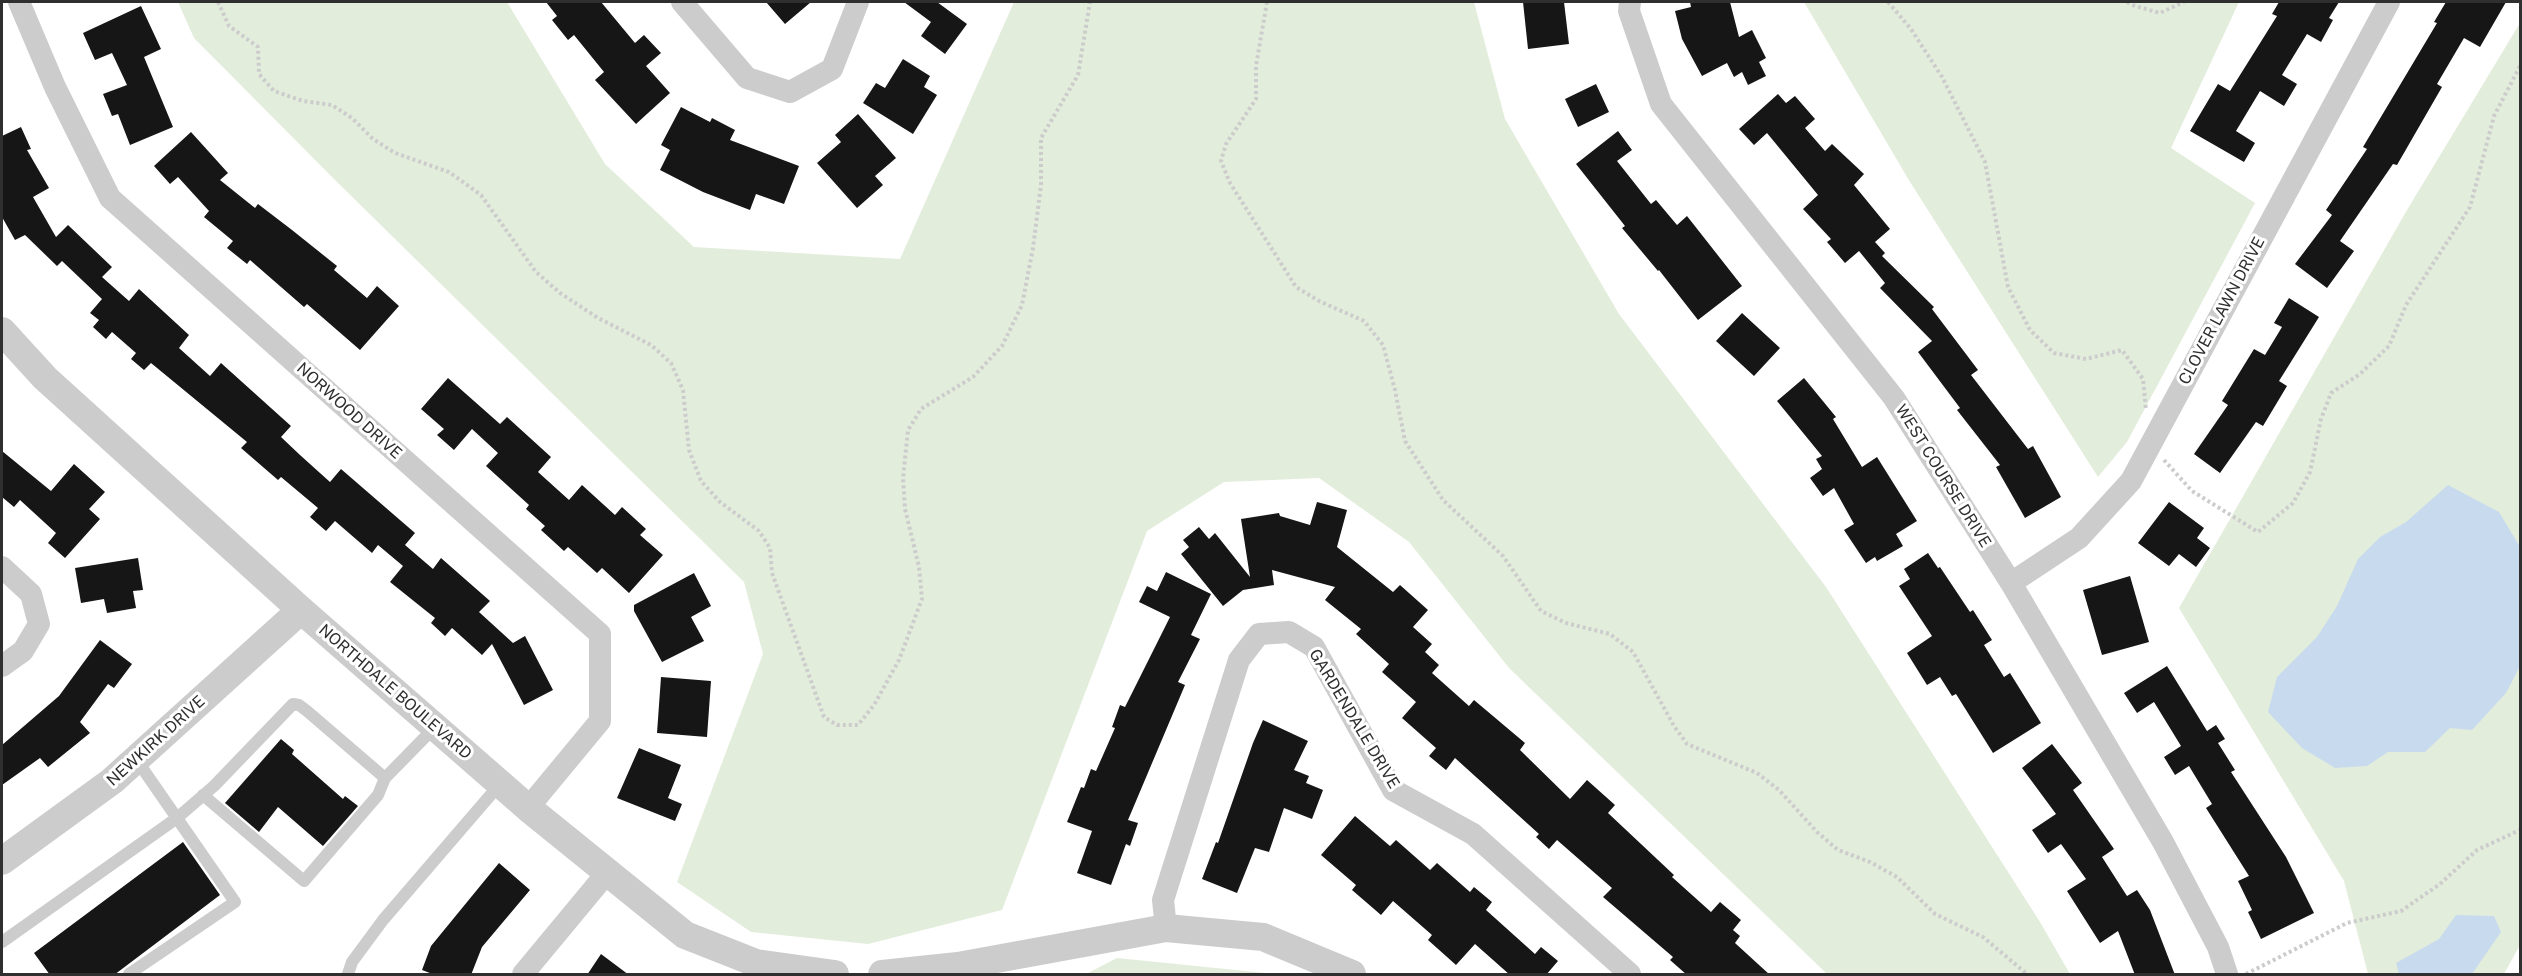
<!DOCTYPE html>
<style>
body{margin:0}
#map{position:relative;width:2522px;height:976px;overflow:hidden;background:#fff;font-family:"Public Sans",sans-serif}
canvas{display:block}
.frame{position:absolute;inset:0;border:3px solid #2f2f2f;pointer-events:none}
</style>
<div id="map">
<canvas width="2522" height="976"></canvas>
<div class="frame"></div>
</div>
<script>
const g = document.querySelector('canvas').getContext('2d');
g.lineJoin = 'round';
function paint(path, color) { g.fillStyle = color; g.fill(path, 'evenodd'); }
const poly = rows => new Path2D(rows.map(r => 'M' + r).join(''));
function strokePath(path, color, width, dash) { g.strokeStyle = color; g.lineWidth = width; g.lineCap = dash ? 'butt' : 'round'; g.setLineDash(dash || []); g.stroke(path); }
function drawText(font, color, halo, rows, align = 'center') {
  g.font = font + ' "Public Sans",sans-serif'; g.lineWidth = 6; g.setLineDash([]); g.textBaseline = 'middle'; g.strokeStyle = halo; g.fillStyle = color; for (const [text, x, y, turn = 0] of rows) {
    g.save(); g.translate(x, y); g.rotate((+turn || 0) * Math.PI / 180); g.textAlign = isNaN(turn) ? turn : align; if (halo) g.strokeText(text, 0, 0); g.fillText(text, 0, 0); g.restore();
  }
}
const green = poly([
 [178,2,507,2,605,164,694,247,900,259,1014,2,1474,2,1505,119,1619,314,1826,587,2040,922,2070,974,1827,974,1509,668,1409,542,1319,478,1224,482,1147,531,1002,910,868,944,751,932,677,882,763,654,744,582,335,180,194,38],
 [1804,2,2239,2,2171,148,2255,203,2127,442,2098,477,1910,182],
 [2520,23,2520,945,2504,974,2368,974,2344,881,2179,608,2407,210],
 [1117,958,1275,974,1276,974,1086,974]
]);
const water = poly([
 [2448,485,2499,512,2520,547,2520,666,2506,693,2472,730,2450,728,2425,752,2388,752,2367,766,2335,768,2302,748,2268,712,2277,677,2317,637,2337,606,2358,559,2380,537,2406,522],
 [2456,915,2494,916,2501,932,2472,974,2399,974,2396,963,2439,939]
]);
const building = poly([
 [546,2,601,2,635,43,644,35,661,53,646,66,670,93,636,124,595,80,604,72,574,35,568,40,552,20,557,16],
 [766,2,811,2,785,24],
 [904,2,937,2,967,24,945,54,921,36,931,22],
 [1523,2,1564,2,1569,44,1528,49],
 [1690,2,1730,2,1739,37,1752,30,1766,58,1759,62,1766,76,1748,85,1742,72,1734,77,1727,63,1702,76,1682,39,1675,11,1691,7],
 [2279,2,2339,2,2329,18,2333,20,2321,42,2307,34,2282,75,2297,84,2284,106,2260,91,2236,131,2255,143,2244,162,2190,131,2218,84,2230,91,2277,16,2272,14],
 [2446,2,2506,2,2480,47,2464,38,2437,84,2442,87,2397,165,2393,164,2340,241,2354,251,2327,288,2295,264,2332,215,2326,210,2367,149,2363,147,2437,23,2434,22],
 [141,6,161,49,144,57,173,127,130,145,118,114,112,116,103,94,127,85,112,53,95,60,83,33],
 [903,59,930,76,924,87,937,95,913,134,863,103,876,83,885,88],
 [1596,84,1609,112,1578,127,1565,99],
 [1778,94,1786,103,1795,96,1815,119,1805,128,1825,151,1832,144,1864,174,1854,185,1890,229,1875,242,1885,253,1882,256,1934,307,1932,309,1978,370,1971,375,2028,449,2033,446,2061,497,2025,518,1996,467,2000,465,1957,410,1960,408,1918,352,1932,341,1880,288,1885,283,1859,251,1845,263,1827,242,1831,239,1803,209,1818,195,1767,133,1754,145,1739,129],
 [681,107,710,122,712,118,735,130,730,140,799,166,784,204,756,194,750,210,703,192,660,170,670,150,661,145],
 [858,114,896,158,875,176,883,185,857,208,817,163,841,142,835,135],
 [21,127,31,149,27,150,49,188,33,197,56,237,68,225,112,267,102,277,129,301,139,289,189,335,179,348,210,376,221,363,291,426,281,437,300,455,330,482,341,469,415,533,405,545,433,569,441,558,490,601,479,612,513,643,525,636,553,690,524,705,492,644,482,655,452,628,445,636,431,623,435,618,390,582,403,566,378,545,372,553,335,521,326,531,310,517,318,508,281,477,278,480,241,448,247,442,151,363,144,370,131,359,136,353,112,332,106,339,93,327,99,320,90,313,102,299,62,261,57,266,25,235,15,240,2,217,2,136],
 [1618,131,1632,150,1617,161,1651,204,1656,200,1677,225,1687,216,1742,286,1698,320,1659,270,1658,271,1622,228,1625,226,1576,164],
 [191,132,228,173,220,180,255,208,258,204,292,230,337,266,334,270,367,298,377,286,399,306,360,350,307,304,304,307,250,260,247,264,227,248,233,241,204,217,209,211,178,177,170,184,154,166],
 [2289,298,2319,317,2279,381,2287,386,2263,426,2256,422,2220,473,2194,454,2228,405,2222,401,2254,349,2265,355,2282,327,2274,323],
 [1742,313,1780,348,1754,376,1716,341],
 [448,378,500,424,507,417,551,457,538,472,569,500,582,485,615,515,622,507,646,529,640,535,663,555,629,593,602,568,597,573,568,547,564,551,541,530,545,526,526,509,529,505,486,466,498,453,472,429,454,450,437,435,444,429,421,409],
 [1804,378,1836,417,1833,419,1862,467,1877,457,1917,521,1896,534,1903,546,1877,561,1875,557,1866,563,1844,530,1854,524,1834,488,1823,496,1810,478,1822,469,1816,459,1822,456,1777,401],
 [2,451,51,491,74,464,105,492,89,509,100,519,65,558,48,543,56,533,20,500,14,507,2,497],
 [1317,502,1347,510,1337,547,1393,592,1400,585,1428,610,1413,627,1432,644,1425,652,1439,665,1432,673,1469,706,1474,700,1525,743,1520,750,1570,799,1587,780,1615,805,1608,813,1674,875,1672,877,1711,912,1720,902,1741,920,1733,930,1740,936,1735,943,1770,975,1687,975,1670,960,1673,957,1603,897,1612,888,1557,840,1549,849,1536,837,1539,834,1455,758,1446,770,1429,756,1436,748,1402,718,1416,702,1382,672,1389,664,1356,634,1361,629,1325,600,1335,587,1272,570,1274,585,1243,590,1223,606,1181,554,1189,547,1183,540,1199,527,1209,539,1215,533,1250,577,1241,519,1279,513,1280,516,1310,525],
 [2169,502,2204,528,2197,538,2210,548,2196,567,2179,554,2169,566,2138,543],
 [1928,553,1938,568,1940,567,1970,612,1973,610,1992,640,1984,645,2004,677,2010,673,2041,723,1993,753,1956,694,1952,696,1940,677,1927,685,1907,653,1932,636,1899,586,1910,579,1904,569],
 [138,558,143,590,133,591,136,608,107,613,104,599,81,603,75,568],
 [1166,572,1211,594,1191,635,1200,639,1178,682,1185,685,1128,820,1138,823,1130,846,1126,844,1111,885,1077,873,1092,831,1067,822,1081,787,1084,788,1091,769,1096,771,1115,728,1112,727,1120,705,1125,707,1170,617,1139,602,1147,586,1157,591],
 [694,573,711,606,691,617,704,641,662,662,634,611,634,605],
 [2130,576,2149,642,2102,655,2083,590],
 [100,640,132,664,114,688,108,684,80,722,90,733,48,767,40,758,2,785,2,745,59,696],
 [2167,666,2207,731,2216,725,2225,739,2218,743,2235,770,2231,772,2286,857,2314,913,2261,939,2248,912,2252,910,2238,881,2249,876,2206,808,2212,804,2189,766,2175,775,2164,757,2181,746,2154,702,2137,713,2124,693],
 [661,677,711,681,707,737,657,733],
 [1263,720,1308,741,1294,770,1309,776,1306,783,1323,790,1312,819,1284,808,1269,852,1255,848,1237,893,1202,879,1216,842,1218,843,1253,743],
 [281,739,294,750,292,754,343,799,345,796,358,806,323,846,278,807,259,832,225,803],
 [2052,744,2082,783,2073,790,2114,849,2102,857,2127,896,2137,890,2150,910,2175,975,2135,975,2118,931,2100,943,2067,891,2086,879,2061,844,2048,853,2032,830,2056,814,2022,768],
 [639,748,681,765,668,798,682,804,675,821,617,798],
 [1355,816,1390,846,1396,840,1430,870,1437,863,1470,892,1474,887,1492,902,1486,910,1535,954,1541,947,1558,961,1546,975,1510,975,1475,944,1456,965,1428,940,1432,935,1393,901,1381,915,1352,890,1356,885,1321,855],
 [183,842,220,895,114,975,50,975,34,953],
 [499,863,530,890,482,947,471,975,435,975,422,970,431,946],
 [601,954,629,975,587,975]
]);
const path = poly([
 [218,2,229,26,258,47,259,74,274,91,303,101,332,105,352,118,373,139,395,153,449,172,481,195,536,272,560,293,598,318,651,345,671,363,683,390,689,450,701,481,720,502,759,531,770,548,772,573,824,717,837,725,858,725,874,705,899,660,922,599,919,567,905,509,903,478,908,430,921,409,973,377,1002,346,1022,305,1033,248,1041,185,1041,138,1078,75,1090,2],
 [1267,2,1256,66,1256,99,1226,144,1221,161,1230,183,1296,287,1319,301,1364,321,1383,345,1395,390,1405,441,1443,500,1503,556,1541,611,1566,623,1610,634,1633,652,1674,726,1687,744,1757,773,1779,790,1817,832,1838,850,1870,862,1897,877,1935,914,1983,937,2027,974],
 [1888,2,1911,29,1942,77,1985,162,2008,287,2030,330,2054,353,2086,359,2122,350,2143,379,2146,410],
 [2127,2,2135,6,2160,13,2184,2],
 [2164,460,2192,491,2258,532,2293,503,2310,472,2321,419,2331,393,2360,374,2389,346,2406,305,2470,207,2494,116,2520,66],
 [2246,974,2347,923,2401,911,2440,884,2477,850,2520,830]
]);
const service = poly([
 [203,795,304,881,378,795,385,778],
 [2,942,177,818,214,786,293,704,299,705,307,711,385,778,435,727],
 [129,974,235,902,136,759],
 [348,974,352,962,383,920,500,784]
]);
const minor = poly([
 [19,2,55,87,110,198,600,634,600,721,528,808],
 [682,2,747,78,790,92,832,69,858,2],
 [1630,2,1629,11,1661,104,1894,398,2011,583,2163,842,2218,947,2227,974],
 [2,567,31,594,39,624,23,651,2,666],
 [2011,583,2079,538,2131,481,2389,2],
 [1166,928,1163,900,1239,660,1259,634,1289,632,1314,647,1393,790,1473,834,1630,974],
 [523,974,606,874]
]);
const tertiary = poly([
 [2,331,45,378,301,610,528,808,685,935,756,963,835,974],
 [2,861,112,781,301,610],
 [882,974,958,966,1166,928,1263,937,1352,974]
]);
const streetNames = [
 ["CLOVER LAWN DRIVE",2222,311,-62],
 ["NORWOOD DRIVE",349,411,42],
 ["WEST COURSE DRIVE",1943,476,58],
 ["NORTHDALE BOULEVARD",395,692,41],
 ["GARDENDALE DRIVE",1354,719,59],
 ["NEWKIRK DRIVE",156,741,-42]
];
paint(green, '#e3eddc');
paint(water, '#c8dbee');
paint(building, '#161616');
strokePath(path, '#ccc', 4, [3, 3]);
strokePath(service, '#ccc', 12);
strokePath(minor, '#ccc', 22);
strokePath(tertiary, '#ccc', 28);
drawText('16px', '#2f2f2f', '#fff', streetNames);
</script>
